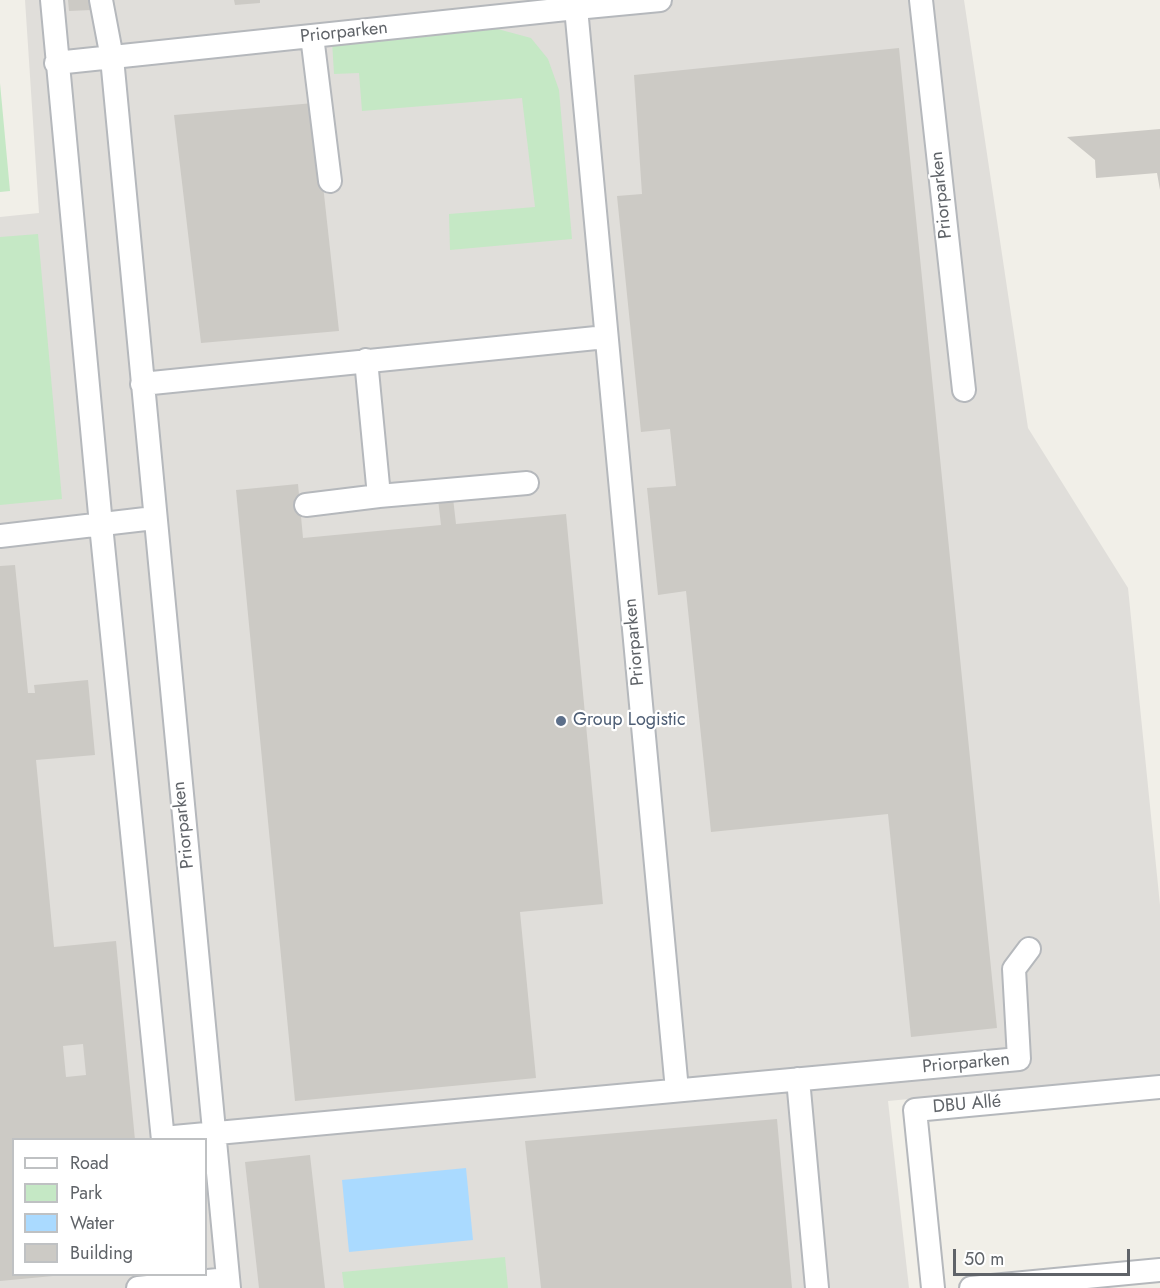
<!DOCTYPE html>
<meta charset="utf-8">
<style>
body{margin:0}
#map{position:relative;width:1160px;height:1288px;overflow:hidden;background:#f1efe8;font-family:Jost,sans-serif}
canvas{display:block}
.legend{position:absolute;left:12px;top:1138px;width:195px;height:138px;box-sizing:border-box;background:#fff;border:2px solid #bfc1c3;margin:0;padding:8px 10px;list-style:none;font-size:18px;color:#5f6368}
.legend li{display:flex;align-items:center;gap:12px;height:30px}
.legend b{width:30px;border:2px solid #bfc1c3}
.scale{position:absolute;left:953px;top:1249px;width:177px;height:27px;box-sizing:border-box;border:3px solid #5f6368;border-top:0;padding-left:8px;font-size:18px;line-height:21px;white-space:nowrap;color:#5f6368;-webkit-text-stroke:4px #fff;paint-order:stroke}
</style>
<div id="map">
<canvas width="1160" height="1288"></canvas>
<ul class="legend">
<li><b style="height:8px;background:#fff"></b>Road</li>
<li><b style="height:16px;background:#c5e8c5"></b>Park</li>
<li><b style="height:16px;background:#aadaff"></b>Water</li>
<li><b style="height:16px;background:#cccac5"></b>Building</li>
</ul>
<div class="scale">50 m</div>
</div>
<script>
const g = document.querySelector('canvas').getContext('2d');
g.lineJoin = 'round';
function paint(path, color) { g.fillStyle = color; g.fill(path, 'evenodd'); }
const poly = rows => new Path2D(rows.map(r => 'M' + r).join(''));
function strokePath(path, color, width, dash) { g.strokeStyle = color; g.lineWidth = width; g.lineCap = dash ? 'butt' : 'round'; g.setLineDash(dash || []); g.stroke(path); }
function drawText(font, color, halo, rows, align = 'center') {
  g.font = font + ' Jost,sans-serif'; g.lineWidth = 4.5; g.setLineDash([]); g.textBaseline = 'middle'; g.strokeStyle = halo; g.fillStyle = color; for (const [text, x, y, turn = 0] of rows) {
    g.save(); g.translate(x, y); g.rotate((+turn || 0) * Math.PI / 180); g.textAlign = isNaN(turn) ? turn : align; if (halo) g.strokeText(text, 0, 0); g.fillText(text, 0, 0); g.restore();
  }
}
const industrial = poly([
 [25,0,964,0,1028,428,1128,588,1160,905,1160,1075,888,1101,909,1288,0,1288,0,217,39,213],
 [14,1140,206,1140,206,1274,14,1274]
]);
const green = poly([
 [494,28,531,38,548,59,559,90,572,239,450,250,449,214,535,207,522,98,362,111,359,73,334,74,332,41],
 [0,83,10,191,0,192],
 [38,234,62,499,0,505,0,237],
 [505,1257,508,1288,344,1288,342,1272]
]);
const water = poly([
 [466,1168,473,1240,349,1252,342,1180]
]);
const building = poly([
 [68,0,90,0,91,10,69,11],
 [234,0,260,0,260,3,235,5],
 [899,48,997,1028,911,1037,888,814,711,832,686,591,658,595,647,488,676,486,670,429,641,432,617,196,642,194,634,75],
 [314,103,339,331,201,343,174,115],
 [1160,129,1160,190,1157,173,1096,178,1095,160,1067,137],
 [298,484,303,538,441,525,438,499,453,498,456,524,566,514,603,904,520,912,536,1078,295,1101,236,490],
 [15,565,28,693,35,693,34,685,88,680,95,755,36,760,54,947,116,941,135,1140,14,1140,14,1274,53,1276,0,1281,0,566],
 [83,1044,86,1075,66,1077,63,1046],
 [777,1119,792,1288,541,1288,525,1141],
 [310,1155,325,1288,259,1288,245,1162]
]);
const minor = poly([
 [52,0,101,525,163,1140],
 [101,0,112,58,229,1288],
 [921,0,964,390],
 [576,8,660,0],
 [312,36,330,181],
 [56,63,576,8,677,1090],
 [142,384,606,337],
 [379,496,527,483],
 [306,505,379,496,366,360],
 [0,536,154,518],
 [798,1079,817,1288],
 [163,1138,1019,1059,1014,969,1029,949],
 [138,1288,228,1279],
 [933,1288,915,1110,1160,1087],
 [971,1288,1160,1270]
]);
const markers = [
 [561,721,6,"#5c6f8a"]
];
const streetNames = [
 ["Priorparken",344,33,-6],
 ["Priorparken",942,195,-96],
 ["Priorparken",635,642,-95],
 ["Priorparken",184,825,-96],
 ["Priorparken",966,1064,-5],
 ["DBU Allé",967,1105,-5]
];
const serviceNames = [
 ["Group Logistic",573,721]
];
paint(industrial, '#e0deda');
paint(green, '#c5e8c5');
paint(water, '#aadaff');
paint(building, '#cccac5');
strokePath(minor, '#b5b8bc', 26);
strokePath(minor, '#fff', 22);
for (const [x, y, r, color] of markers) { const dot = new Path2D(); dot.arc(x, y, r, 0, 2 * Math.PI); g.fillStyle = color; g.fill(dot); strokePath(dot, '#fff', 2); }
drawText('18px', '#5f6368', '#fff', streetNames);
drawText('18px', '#4e5e75', '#fff', serviceNames, 'left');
</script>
